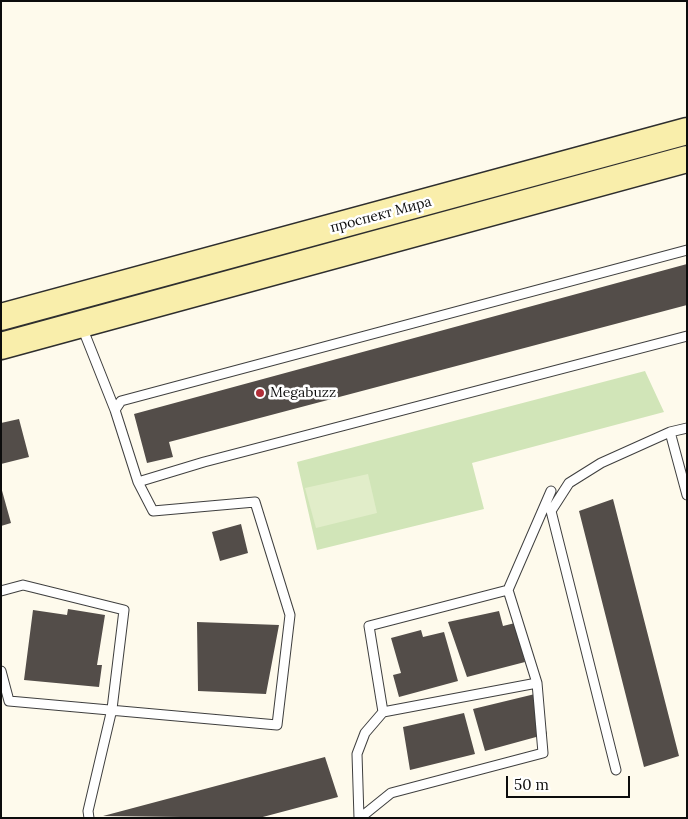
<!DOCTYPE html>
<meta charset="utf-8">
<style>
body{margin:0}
#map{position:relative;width:688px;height:819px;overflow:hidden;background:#fefaec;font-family:Lora,serif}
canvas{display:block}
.frame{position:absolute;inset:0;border:2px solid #0c0c0c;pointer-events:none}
.scale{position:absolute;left:506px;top:776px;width:124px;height:22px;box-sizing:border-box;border:2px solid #0c0c0c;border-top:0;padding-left:6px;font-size:15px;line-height:18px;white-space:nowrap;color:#0c0c0c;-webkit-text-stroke:4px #fff;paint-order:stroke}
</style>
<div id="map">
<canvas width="688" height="819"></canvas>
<div class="frame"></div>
<div class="scale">50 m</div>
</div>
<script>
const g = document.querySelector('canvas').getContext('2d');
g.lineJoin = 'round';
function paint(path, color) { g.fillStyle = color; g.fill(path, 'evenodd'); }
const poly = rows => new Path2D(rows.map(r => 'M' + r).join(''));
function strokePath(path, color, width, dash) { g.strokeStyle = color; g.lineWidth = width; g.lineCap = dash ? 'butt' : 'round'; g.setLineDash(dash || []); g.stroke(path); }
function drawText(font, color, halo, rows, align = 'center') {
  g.font = font + ' Lora,serif'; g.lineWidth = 5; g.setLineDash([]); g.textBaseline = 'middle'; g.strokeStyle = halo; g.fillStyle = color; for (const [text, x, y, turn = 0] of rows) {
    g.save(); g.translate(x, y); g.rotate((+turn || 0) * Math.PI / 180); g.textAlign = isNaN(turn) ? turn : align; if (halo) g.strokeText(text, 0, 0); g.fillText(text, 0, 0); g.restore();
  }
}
const green = poly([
 [645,371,664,412,472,463,484,509,317,550,297,462]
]);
const pitch = poly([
 [368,474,377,513,316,528,305,488]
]);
const building = poly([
 [687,264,687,305,169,442,173,457,147,463,134,414],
 [19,419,29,457,1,464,1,423],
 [1,487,11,523,1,526],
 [613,499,679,756,644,767,579,511],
 [241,524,248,553,220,561,212,532],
 [68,609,105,615,97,665,102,665,99,687,24,680,33,610,67,615],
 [499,611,503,626,515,623,525,662,467,677,448,622],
 [197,622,279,625,266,694,198,691],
 [421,630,423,637,444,632,458,681,399,697,393,675,401,673,391,638],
 [535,694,547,734,485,751,473,709],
 [464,713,475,754,410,770,403,727],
 [325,757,338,797,259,818,103,816]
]);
const service = poly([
 [687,250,121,401,115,410,138,482,204,462,687,336],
 [82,327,115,410],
 [670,432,687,495],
 [1,591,23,585,124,610,112,709,88,811,89,818],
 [1,671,9,701,277,725,290,615,255,502,153,511,138,482],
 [383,712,537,683],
 [616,770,551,511,569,483,601,463,670,432,687,428],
 [359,818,357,754,365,733,383,712,369,626,508,590],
 [360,818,391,793,543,753,537,683,508,590,551,491]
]);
const secondary = poly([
 [1,317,687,131],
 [1,346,687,159]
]);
const markers = [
 [260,393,5,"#b12e38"]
];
const streetNames = [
 ["проспект Мира",381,215,-15]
];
const poiNames = [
 ["Megabuzz",270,393]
];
paint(green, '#d1e5b8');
paint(pitch, '#e1edc9');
paint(building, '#534d49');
strokePath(service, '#3f3f3f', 11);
strokePath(secondary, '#2e2e2e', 29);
strokePath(service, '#fff', 9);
strokePath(secondary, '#f9eeab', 26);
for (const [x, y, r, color] of markers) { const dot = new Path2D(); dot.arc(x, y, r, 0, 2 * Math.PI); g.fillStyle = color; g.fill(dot); strokePath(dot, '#fff', 2); }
drawText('14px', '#0c0c0c', '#fff', streetNames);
drawText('14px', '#0c0c0c', '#fff', poiNames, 'left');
</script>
